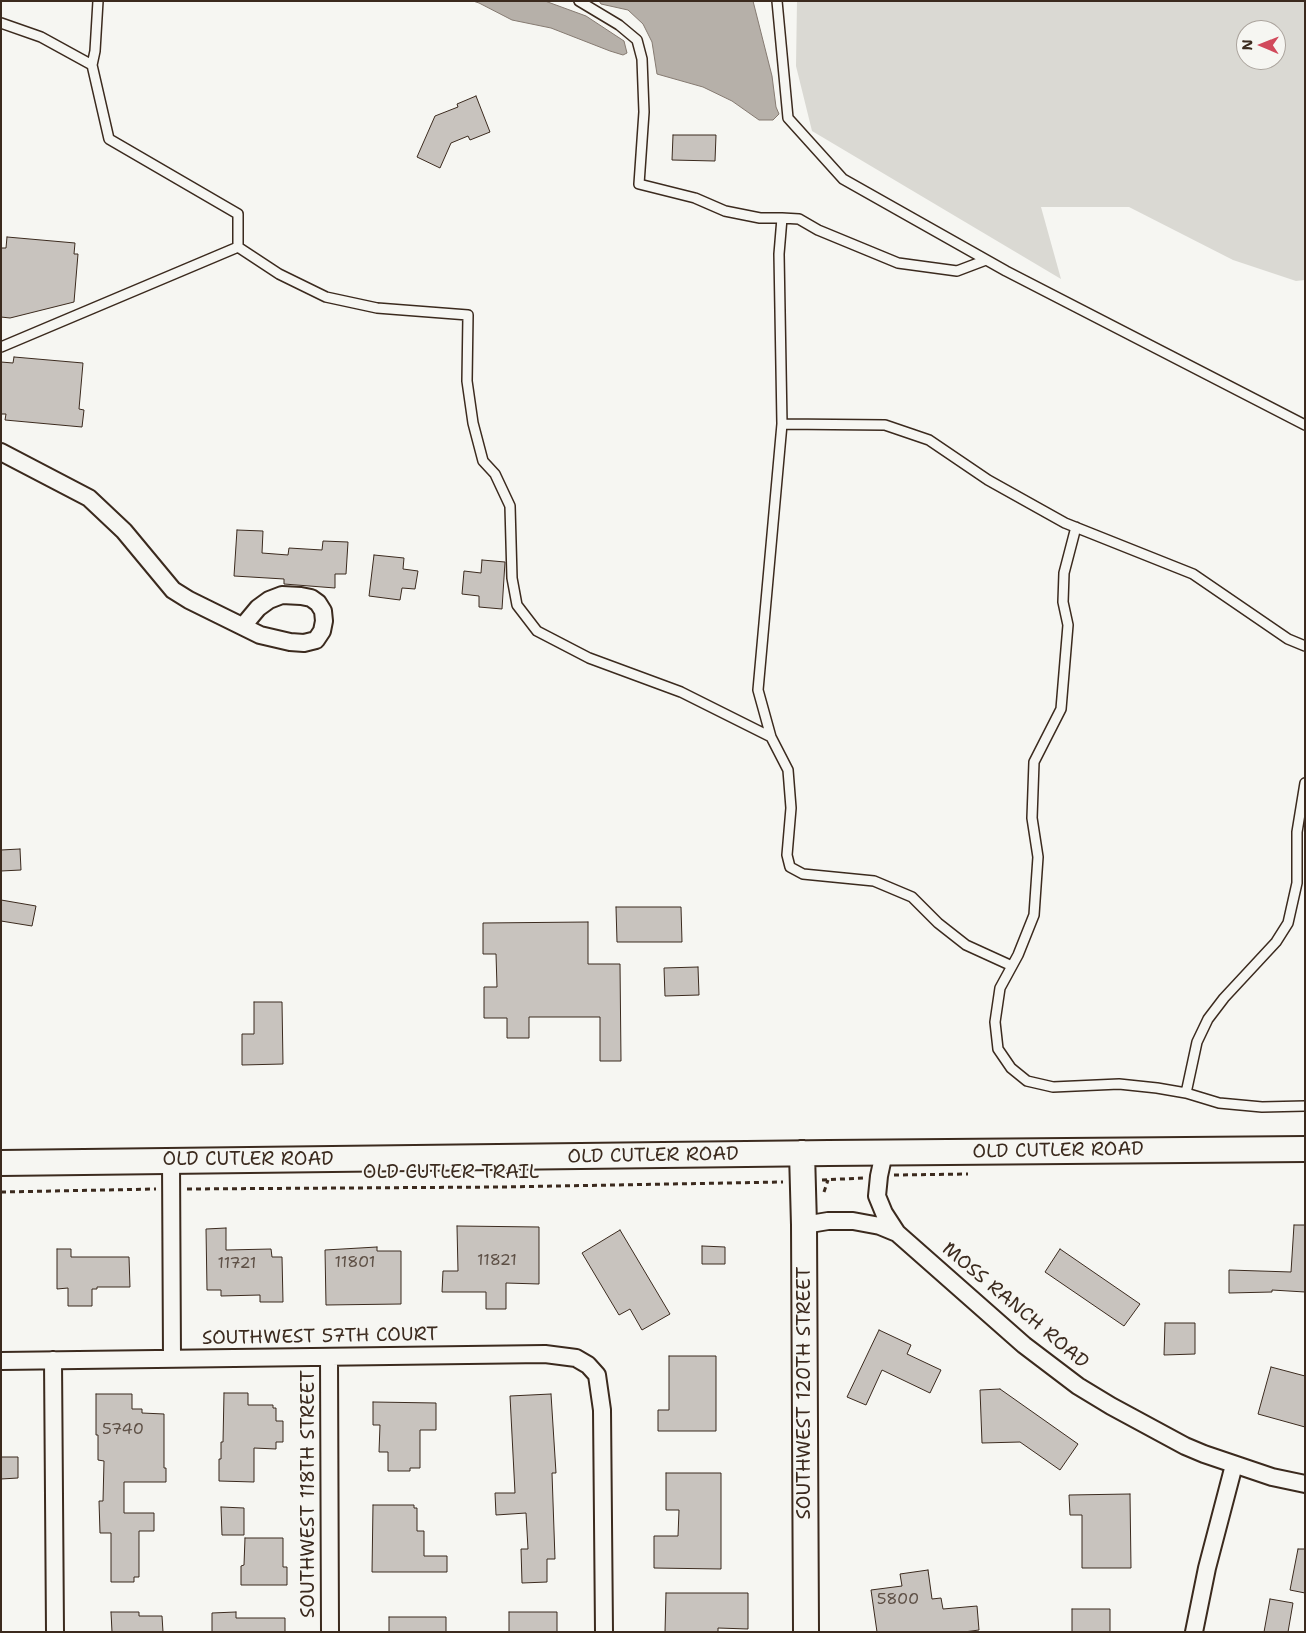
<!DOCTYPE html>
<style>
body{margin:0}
#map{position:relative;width:1306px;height:1633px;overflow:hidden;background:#f6f6f2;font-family:"Shantell Sans",sans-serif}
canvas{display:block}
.frame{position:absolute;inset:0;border:2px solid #3b2a1e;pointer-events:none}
.north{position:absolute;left:1236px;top:20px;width:50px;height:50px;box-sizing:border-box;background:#f6f6f2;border:1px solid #aba49d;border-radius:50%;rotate:271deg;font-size:14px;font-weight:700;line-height:20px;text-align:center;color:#3b2a1e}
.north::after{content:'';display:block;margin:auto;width:18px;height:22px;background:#d1495b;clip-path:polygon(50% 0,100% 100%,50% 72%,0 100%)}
</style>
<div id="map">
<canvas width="1306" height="1633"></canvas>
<div class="frame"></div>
<div class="north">N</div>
</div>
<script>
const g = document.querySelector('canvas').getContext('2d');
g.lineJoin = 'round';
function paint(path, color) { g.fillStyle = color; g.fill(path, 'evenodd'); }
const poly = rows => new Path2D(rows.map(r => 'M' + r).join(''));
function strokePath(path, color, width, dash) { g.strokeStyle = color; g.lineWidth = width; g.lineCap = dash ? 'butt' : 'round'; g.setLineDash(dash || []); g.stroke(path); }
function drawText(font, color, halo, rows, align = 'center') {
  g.font = font + ' "Shantell Sans",sans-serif'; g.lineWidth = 4; g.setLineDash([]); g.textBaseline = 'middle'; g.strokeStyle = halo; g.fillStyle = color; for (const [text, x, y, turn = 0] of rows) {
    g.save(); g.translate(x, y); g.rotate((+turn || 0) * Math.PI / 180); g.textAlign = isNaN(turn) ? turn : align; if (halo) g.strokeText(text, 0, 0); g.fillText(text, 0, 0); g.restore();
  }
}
const green = poly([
 [797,1,1305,1,1305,280,1296,281,1233,260,1129,207,1041,207,1061,279,812,131,796,66],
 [1246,30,1276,30,1276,60,1246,60]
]);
const water = poly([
 [473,1,545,1,586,16,624,41,627,53,623,55,610,51,551,28,512,20,479,3,473,1],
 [599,1,753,1,772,76,776,107,779,114,773,120,759,120,732,101,703,87,657,74,652,42,643,24,628,10,601,4,599,1]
]);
const building = poly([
 [476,96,490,132,470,140,468,136,451,143,440,168,417,157,435,116,458,107,457,104,476,96],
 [673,135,716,135,715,161,672,160,673,135],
 [7,237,75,243,74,254,78,254,74,302,10,318,1,317,1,248,6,248,7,237],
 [14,357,83,363,79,409,84,410,82,427,5,420,6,414,1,414,1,362,13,363,14,357],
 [237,530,263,531,262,553,288,555,289,548,322,550,323,541,348,542,346,574,335,574,335,588,284,584,284,579,234,576,237,530],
 [374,555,404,558,403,569,418,571,415,589,402,588,400,600,369,596,374,555],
 [482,560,505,562,502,609,479,607,479,596,462,594,464,571,481,573,482,560],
 [20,849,21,870,1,871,1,850,20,849],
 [1,900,36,906,32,926,1,921,1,900],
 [616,907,681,907,682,942,617,942,616,907],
 [588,922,588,964,620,964,621,1061,600,1061,600,1017,529,1017,529,1038,507,1038,507,1018,484,1018,484,987,497,987,496,954,483,954,483,923,588,922],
 [698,967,699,995,665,996,664,968,698,967],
 [254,1002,282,1002,283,1064,242,1065,242,1034,254,1034,254,1002],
 [1294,1225,1305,1225,1305,1292,1272,1290,1272,1292,1229,1293,1229,1270,1291,1272,1294,1225],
 [457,1226,539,1227,539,1284,506,1283,506,1309,486,1309,486,1292,442,1292,443,1271,458,1271,457,1226],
 [226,1228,226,1250,271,1249,272,1257,282,1257,283,1302,260,1302,260,1295,221,1296,221,1290,207,1290,206,1229,226,1228],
 [620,1230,670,1314,642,1330,630,1309,619,1315,582,1253,620,1230],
 [702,1246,725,1247,725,1264,702,1264,702,1246],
 [377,1247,377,1251,401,1251,401,1304,326,1305,325,1250,377,1247],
 [57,1249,71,1249,71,1257,129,1257,130,1287,97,1287,97,1289,92,1289,92,1306,68,1306,68,1288,57,1289,57,1249],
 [1060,1249,1140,1304,1124,1326,1045,1272,1060,1249],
 [1165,1323,1195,1323,1195,1354,1164,1355,1165,1323],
 [879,1330,911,1345,907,1354,941,1370,930,1393,882,1370,866,1405,847,1397,879,1330],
 [669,1356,716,1356,716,1431,658,1431,658,1410,669,1410,669,1356],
 [1271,1367,1305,1376,1305,1427,1258,1414,1271,1367],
 [1000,1389,1078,1444,1060,1470,1020,1442,982,1443,980,1390,1000,1389],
 [224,1393,248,1393,248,1405,273,1405,273,1408,276,1408,276,1421,283,1421,283,1442,276,1442,276,1449,254,1448,254,1482,219,1481,219,1459,221,1459,221,1442,223,1442,224,1393],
 [96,1394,132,1394,132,1409,142,1409,142,1413,164,1414,164,1468,166,1468,166,1482,124,1482,124,1513,154,1513,154,1531,139,1531,139,1577,134,1577,134,1582,111,1582,111,1533,100,1533,99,1501,103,1501,104,1461,98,1460,98,1435,96,1435,96,1394],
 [551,1394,556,1473,552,1473,555,1559,547,1559,547,1582,522,1583,521,1549,528,1549,526,1513,496,1515,495,1493,515,1493,510,1396,551,1394],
 [373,1402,436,1403,436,1430,420,1430,420,1468,410,1468,410,1471,388,1471,388,1452,379,1452,380,1425,373,1425,373,1402],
 [1,1457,18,1457,18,1478,1,1479,1,1457],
 [666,1473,721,1473,721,1569,654,1568,654,1536,678,1536,679,1510,666,1510,666,1473],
 [1130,1494,1131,1568,1082,1568,1082,1515,1070,1515,1069,1495,1130,1494],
 [373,1505,414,1505,414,1508,417,1508,417,1531,424,1531,424,1556,447,1556,447,1572,372,1572,373,1505],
 [221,1507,244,1508,244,1535,222,1535,221,1507],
 [245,1538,283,1538,283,1567,287,1567,287,1585,241,1585,241,1566,244,1565,245,1538],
 [1298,1549,1305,1549,1305,1593,1290,1590,1298,1549],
 [928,1570,932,1599,941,1598,943,1609,977,1606,979,1630,964,1632,877,1632,871,1590,902,1586,900,1574,928,1570],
 [666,1593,748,1593,748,1629,718,1628,718,1632,665,1632,666,1593],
 [1270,1599,1293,1603,1288,1632,1264,1632,1270,1599],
 [1072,1609,1110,1609,1110,1632,1072,1632,1072,1609],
 [111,1612,139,1612,139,1616,162,1616,163,1632,112,1632,111,1612],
 [236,1612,236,1618,285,1618,285,1632,212,1632,212,1613,236,1612],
 [509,1612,557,1612,557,1632,509,1632,509,1612],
 [389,1617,446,1617,446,1632,389,1632,389,1617]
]);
const path = poly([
 [894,1175,968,1174],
 [822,1180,863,1178],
 [187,1189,501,1187,783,1182],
 [1,1192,156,1189],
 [824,1192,828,1180]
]);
const lane = poly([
 [579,1,619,25,637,40,642,59,644,112,639,184,695,198,725,211,760,218,782,218],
 [777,1,788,118,843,179,1006,271,1305,425],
 [1,23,41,37,92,65,109,139,238,214,238,247],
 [92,65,95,51,98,1],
 [238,247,279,274,326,297,377,308,468,315,467,381,473,423,483,461,495,474,510,506,512,578,517,605,537,631,589,658,681,692,771,737],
 [986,260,957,271,898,263,818,230,799,219,782,218,779,254,782,424,758,690,771,737,788,770,791,808,787,855,790,867,803,874,874,881,912,897,938,923,966,945,1012,966],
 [1,347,238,247],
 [782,424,885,425,929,440,988,480,1065,523,1193,574,1288,639,1305,646],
 [1076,527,1064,573,1063,602,1068,625,1061,709,1034,762,1032,818,1038,857,1034,915,1018,955,1000,988,995,1022,998,1049,1011,1068,1027,1081,1053,1087,1119,1084,1157,1088,1186,1093,1219,1103,1262,1107,1305,1106],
 [1186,1093,1197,1042,1208,1019,1224,998,1276,942,1288,923,1297,883,1297,832,1305,783]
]);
const street = poly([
 [1,452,89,498,124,531,173,590,189,600,260,635,290,642,304,643,316,640,322,631,324,621,323,611,318,603,311,598,301,596,282,595,269,600,258,608,243,626],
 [884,1153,879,1176,877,1196,884,1213,897,1233],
 [171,1160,172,1359],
 [804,1225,828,1221,853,1221,880,1226,897,1233,1024,1345,1078,1386,1111,1406,1185,1446,1204,1454,1272,1477,1305,1484],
 [329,1357,330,1632],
 [53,1360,55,1632],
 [1,1361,545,1354,576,1358,588,1365,597,1375,602,1410,604,1632],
 [1194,1632,1207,1568,1234,1465]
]);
const secondary = poly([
 [802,1153,804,1225,806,1632],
 [1,1163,829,1153,1305,1149]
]);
const numberNames = [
 ["11821",497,1261],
 ["11801",355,1263],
 ["11721",237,1264],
 ["5740",123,1430],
 ["5800",898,1600]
];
const streetNames = [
 ["OLD CUTLER ROAD",1058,1151,-1],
 ["OLD CUTLER ROAD",653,1156,-1],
 ["OLD CUTLER ROAD",248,1160],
 ["OLD CUTLER TRAIL",451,1173],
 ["MOSS RANCH ROAD",1015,1306,40],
 ["SOUTHWEST 57TH COURT",320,1337,-1],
 ["SOUTHWEST 120TH STREET",805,1393,-90],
 ["SOUTHWEST 118TH STREET",309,1494,-90]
];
paint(green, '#dad9d3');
paint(water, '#b6b0a9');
strokePath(water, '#857a71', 1);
paint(building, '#c8c3be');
strokePath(building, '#3b2a1e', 1);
strokePath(lane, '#3b2a1e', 12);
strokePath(street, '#3b2a1e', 20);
strokePath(secondary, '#3b2a1e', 28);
strokePath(path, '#3b2a1e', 3, [5, 4]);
strokePath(lane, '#f6f6f2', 9);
strokePath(street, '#f6f6f2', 16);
strokePath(secondary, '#f6f6f2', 24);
drawText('16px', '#5e5046', null, numberNames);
drawText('19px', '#3b2a1e', '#f6f6f2', streetNames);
</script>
